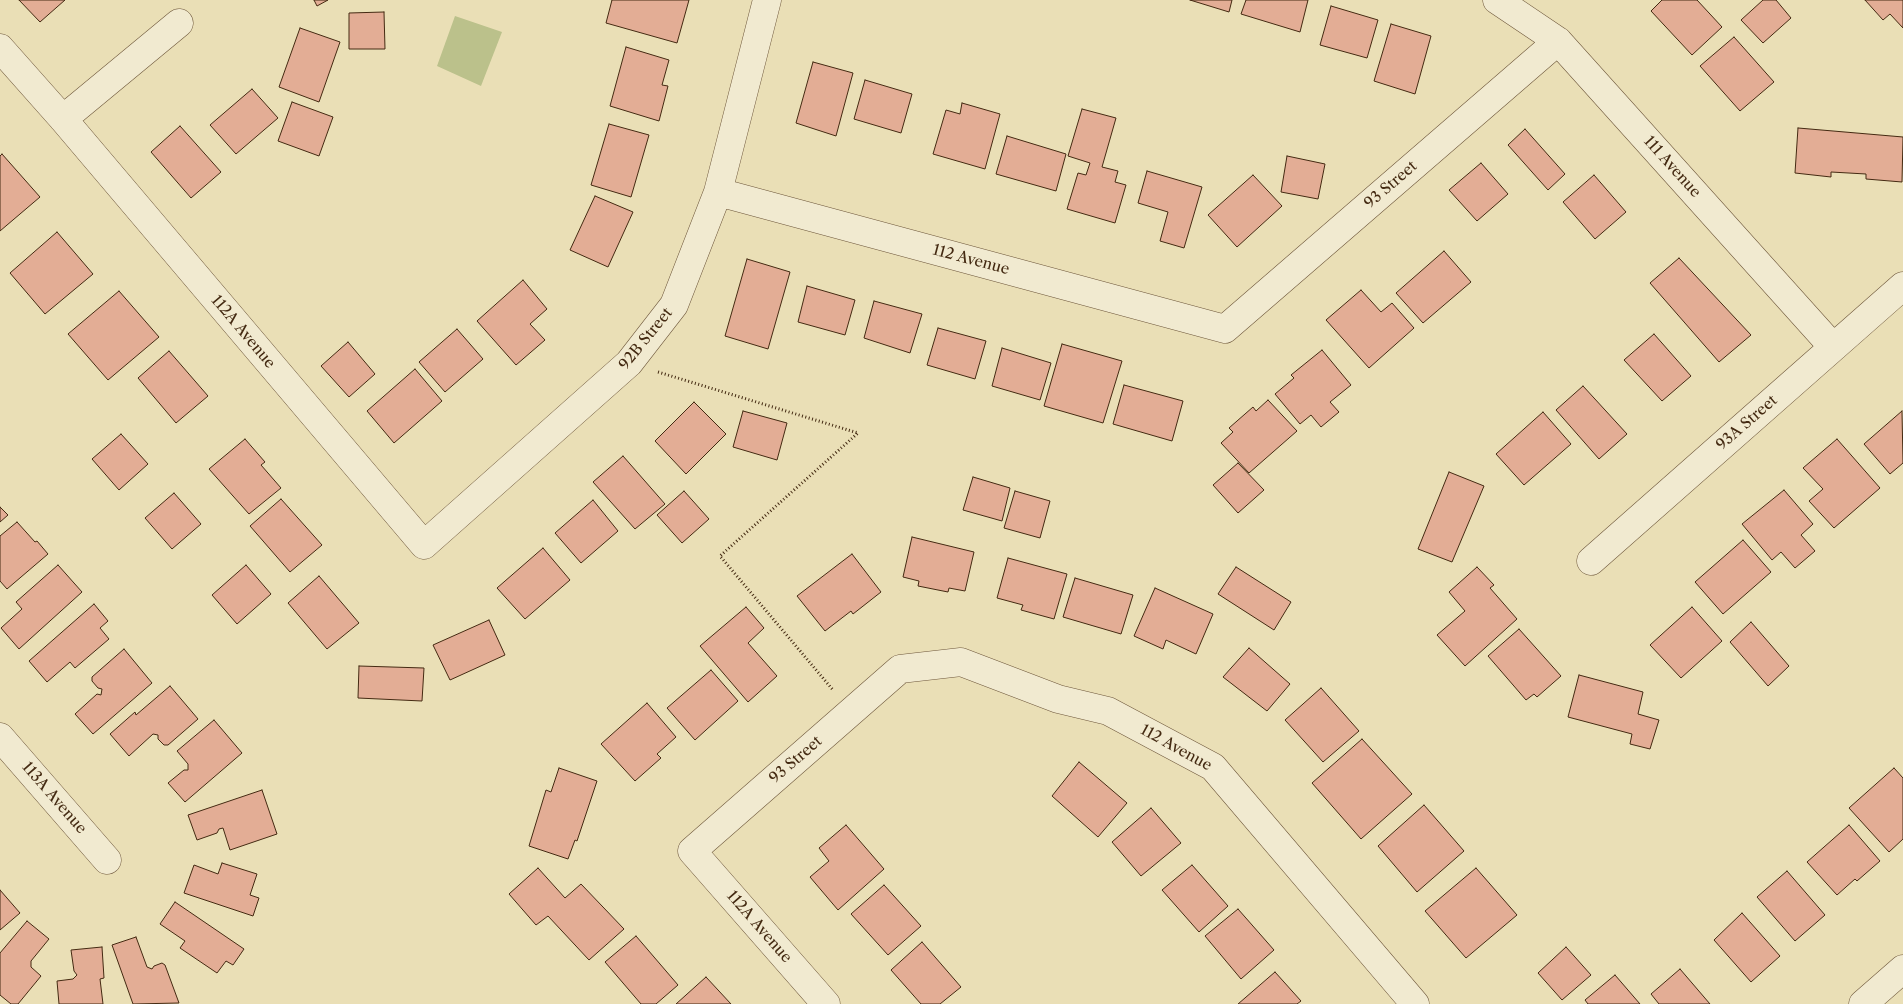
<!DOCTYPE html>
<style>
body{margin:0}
canvas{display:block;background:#eadfb6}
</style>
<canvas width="1903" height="1004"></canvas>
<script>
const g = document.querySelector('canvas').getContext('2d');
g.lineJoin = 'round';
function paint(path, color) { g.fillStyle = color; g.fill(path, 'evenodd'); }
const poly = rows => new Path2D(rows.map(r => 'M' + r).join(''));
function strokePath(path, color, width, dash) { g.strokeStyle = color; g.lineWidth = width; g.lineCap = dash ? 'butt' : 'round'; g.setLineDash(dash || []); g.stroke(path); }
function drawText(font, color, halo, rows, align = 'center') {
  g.font = font + ' "Libre Caslon Text",serif'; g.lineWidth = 4; g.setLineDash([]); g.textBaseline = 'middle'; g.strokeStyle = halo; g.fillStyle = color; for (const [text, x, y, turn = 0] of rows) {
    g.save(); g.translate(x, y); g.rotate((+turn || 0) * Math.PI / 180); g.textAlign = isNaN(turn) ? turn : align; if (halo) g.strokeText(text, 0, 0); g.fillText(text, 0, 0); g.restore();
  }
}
const green = poly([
 [455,16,502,32,481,86,437,66]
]);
const building = poly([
 [19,0,65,0,40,22,19,0],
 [314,0,328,0,317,6,314,0],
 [612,0,689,0,677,43,606,23,612,0],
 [1190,0,1232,0,1229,12,1190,0],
 [1246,0,1308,0,1300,32,1241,14,1246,0],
 [1662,0,1697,0,1722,27,1692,55,1651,11,1662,0],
 [1763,0,1776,0,1791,18,1763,43,1741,20,1763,0],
 [1865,0,1903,0,1903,28,1890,14,1883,20,1865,0],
 [1331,6,1378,20,1367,58,1320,45,1331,6],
 [384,12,385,49,349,49,349,13,384,12],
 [1391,24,1431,36,1415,94,1374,81,1391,24],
 [300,28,340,42,319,102,279,87,300,28],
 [1734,37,1774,82,1740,111,1700,66,1734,37],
 [626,47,669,60,662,85,668,86,659,121,610,106,626,47],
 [813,62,853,73,836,136,796,123,813,62],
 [865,80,912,94,901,133,854,119,865,80],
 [252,89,278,118,236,154,210,125,252,89],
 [292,102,333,117,319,156,278,141,292,102],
 [962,103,1000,114,985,169,933,154,946,110,960,114,962,103],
 [1082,109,1116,118,1102,167,1118,171,1115,182,1126,185,1115,223,1067,209,1078,173,1086,175,1090,163,1068,156,1082,109],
 [609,124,649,135,631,197,591,185,609,124],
 [180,126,221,172,191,198,151,152,180,126],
 [1798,128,1903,137,1902,182,1866,179,1866,174,1831,172,1831,177,1795,173,1798,128],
 [1525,129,1565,174,1548,190,1508,145,1525,129],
 [1007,136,1066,154,1056,191,996,174,1007,136],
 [2,154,40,197,0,231,0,156,2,154],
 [1287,156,1325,164,1318,199,1281,192,1287,156],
 [1481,163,1508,194,1477,221,1449,190,1481,163],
 [1147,171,1202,187,1184,248,1160,241,1168,212,1138,203,1147,171],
 [1253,175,1282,206,1237,247,1208,215,1253,175],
 [1594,175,1626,212,1595,239,1563,202,1594,175],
 [595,196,633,212,608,267,570,250,595,196],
 [57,232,93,274,45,314,10,273,57,232],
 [1444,251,1471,282,1423,323,1396,293,1444,251],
 [1679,258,1751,335,1719,362,1650,283,1679,258],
 [747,259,790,272,768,349,725,336,747,259],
 [523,280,547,309,530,324,545,340,516,365,477,321,523,280],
 [807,286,855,300,845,335,798,322,807,286],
 [1361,290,1381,312,1392,303,1414,328,1369,368,1326,320,1361,290],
 [119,291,159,337,108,380,68,334,119,291],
 [874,301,922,314,910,353,864,338,874,301],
 [938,328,986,341,975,379,927,365,938,328],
 [457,329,483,359,445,392,419,362,457,329],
 [1654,334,1691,376,1662,401,1624,360,1654,334],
 [348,342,375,374,349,397,321,366,348,342],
 [1062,344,1122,361,1103,423,1044,406,1062,344],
 [1002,348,1051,363,1040,400,992,386,1002,348],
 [1322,350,1351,385,1330,402,1339,412,1321,427,1311,415,1300,424,1275,394,1294,378,1291,375,1322,350],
 [169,351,208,396,176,423,138,378,169,351],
 [415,369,442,401,394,443,367,411,415,369],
 [1124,385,1183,401,1172,441,1113,424,1124,385],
 [1583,386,1627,434,1599,459,1556,410,1583,386],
 [1268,400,1297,431,1249,473,1221,443,1233,432,1229,428,1253,407,1256,411,1268,400],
 [694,402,726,434,686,474,655,441,694,402],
 [743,411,787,423,777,460,733,447,743,411],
 [1902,411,1903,463,1890,474,1864,444,1902,411],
 [1543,412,1571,444,1524,485,1496,454,1543,412],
 [121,434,148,464,119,490,92,459,121,434],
 [245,439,265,462,261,465,281,488,249,514,209,469,245,439],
 [1837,439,1880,488,1834,528,1809,501,1823,489,1803,468,1837,439],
 [623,456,665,504,635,529,593,482,623,456],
 [1238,463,1264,490,1238,513,1213,485,1238,463],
 [1449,472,1484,486,1452,562,1418,549,1449,472],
 [973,477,1010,488,1002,521,963,510,973,477],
 [1784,490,1813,524,1801,535,1815,551,1795,568,1781,552,1772,560,1742,524,1784,490],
 [684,491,709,519,682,543,657,515,684,491],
 [1015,491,1050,501,1040,538,1004,528,1015,491],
 [174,493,201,524,172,549,145,518,174,493],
 [281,499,322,545,290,572,250,526,281,499],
 [593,500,618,531,581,563,555,533,593,500],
 [0,507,8,515,0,522,0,507],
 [17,522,35,542,37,541,48,554,7,589,0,581,0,536,17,522],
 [912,537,974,552,965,591,949,588,948,592,918,586,919,581,903,577,912,537],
 [1743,540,1771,572,1723,614,1695,582,1743,540],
 [543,548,570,580,525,619,497,588,543,548],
 [852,554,881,592,853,614,851,611,825,631,797,596,852,554],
 [1008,558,1067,574,1054,619,1021,610,1023,605,997,598,1008,558],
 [58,565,82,592,19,649,1,628,22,609,16,602,58,565],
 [246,565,271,594,237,624,212,595,246,565],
 [1236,567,1291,602,1274,630,1218,594,1236,567],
 [1477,567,1494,585,1490,588,1517,619,1465,666,1437,635,1465,611,1449,592,1477,567],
 [319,576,359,623,327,649,288,603,319,576],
 [1075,578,1133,595,1121,634,1063,617,1075,578],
 [1155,588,1213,614,1196,654,1166,640,1163,649,1134,636,1155,588],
 [94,604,108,621,100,628,109,639,75,668,70,662,47,682,29,661,94,604],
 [746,607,764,628,748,643,777,676,748,702,700,646,746,607],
 [1692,607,1722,641,1681,678,1650,645,1692,607],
 [489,620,505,655,450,680,433,645,489,620],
 [1751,622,1789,666,1768,686,1730,642,1751,622],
 [1519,629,1561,676,1537,697,1534,694,1526,700,1488,656,1519,629],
 [1249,648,1290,684,1267,711,1223,677,1249,648],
 [124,649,152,683,93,734,75,714,97,694,101,695,102,689,98,688,92,681,92,677,124,649],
 [359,666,424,668,422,701,358,698,359,666],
 [711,670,738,701,695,740,667,708,711,670],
 [1579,675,1643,692,1638,714,1659,720,1650,749,1630,744,1632,734,1568,717,1579,675],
 [170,686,198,719,168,745,164,745,158,739,158,735,153,734,129,756,110,734,135,712,136,715,170,686],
 [1321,688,1359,731,1323,762,1285,720,1321,688],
 [647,703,676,737,657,754,661,758,635,781,601,744,647,703],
 [214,720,242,753,185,802,168,783,184,770,188,770,188,764,177,751,214,720],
 [1362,739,1412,794,1361,839,1312,783,1362,739],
 [1079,762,1127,803,1098,837,1052,796,1079,762],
 [559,768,597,781,577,841,575,840,568,859,529,846,546,790,551,792,559,768],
 [1894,768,1903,778,1903,839,1889,852,1849,808,1894,768],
 [262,790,277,834,230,850,223,828,219,829,217,833,197,840,188,815,262,790],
 [1424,805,1464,851,1417,892,1378,846,1424,805],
 [1151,808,1181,843,1141,876,1112,842,1151,808],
 [846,825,884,869,838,910,810,877,829,861,819,848,846,825],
 [1849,825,1880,861,1857,881,1855,879,1837,895,1807,862,1849,825],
 [222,863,257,874,250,895,259,898,253,916,184,893,194,865,218,874,222,863],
 [1192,865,1228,906,1199,932,1162,890,1192,865],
 [538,868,565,898,581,884,624,929,589,960,548,916,536,925,509,894,538,868],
 [1476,868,1517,915,1466,958,1425,911,1476,868],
 [1787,871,1825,915,1795,941,1757,897,1787,871],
 [884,885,921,926,888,955,851,914,884,885],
 [0,890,20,913,0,930,0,890],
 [175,902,244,949,233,965,226,961,217,973,180,948,185,941,160,924,175,902],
 [1238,909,1274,950,1241,979,1205,936,1238,909],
 [1742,913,1780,956,1751,982,1714,940,1742,913],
 [27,921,49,939,31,961,31,967,41,976,18,1004,11,1004,0,995,0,953,27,921],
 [636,936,678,985,656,1004,641,1004,605,962,636,936],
 [136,937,147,967,152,969,154,966,162,963,165,965,179,1003,133,1004,112,945,136,937],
 [922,942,961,987,940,1004,921,1004,891,970,922,942],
 [102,947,104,978,100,979,103,1004,59,1004,57,981,73,979,77,975,74,971,71,950,102,947],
 [1566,947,1591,975,1562,1000,1538,973,1566,947],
 [1680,969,1710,1004,1659,1004,1651,994,1680,969],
 [1275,972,1301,1001,1297,1004,1238,1004,1275,972],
 [1615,975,1640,1004,1588,1004,1585,1000,1615,975],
 [706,977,731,1004,676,1004,706,977]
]);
const path = poly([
 [658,372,858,433,720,556,833,690]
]);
const minor = poly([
 [1497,0,1558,41,1833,347],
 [0,48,63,119,424,545,629,363,674,305,718,192,767,0],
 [63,119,179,23],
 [718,192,1225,329,1558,41],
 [1591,561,1903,286],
 [0,737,107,860],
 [826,1004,692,851,900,669,961,662,1058,699,1108,711,1213,767,1415,1004],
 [1863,1004,1903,969]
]);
const streetNames = [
 ["111 Avenue",1672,167,48],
 ["93 Street",1391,185,-41],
 ["112 Avenue",971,260,15],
 ["112A Avenue",243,332,50],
 ["92B Street",646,339,-51],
 ["93A Street",1747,423,-41],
 ["112 Avenue",1176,748,29],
 ["93 Street",796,760,-41],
 ["113A Avenue",54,798,49],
 ["112A Avenue",759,927,49]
];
paint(green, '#bbc18b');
paint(building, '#e3ad95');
strokePath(building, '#442a12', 1);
strokePath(minor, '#6e573b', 29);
strokePath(path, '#442a12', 3, [1, 2.5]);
strokePath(minor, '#f1ead0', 28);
drawText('15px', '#442a12', '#f1ead0', streetNames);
</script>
